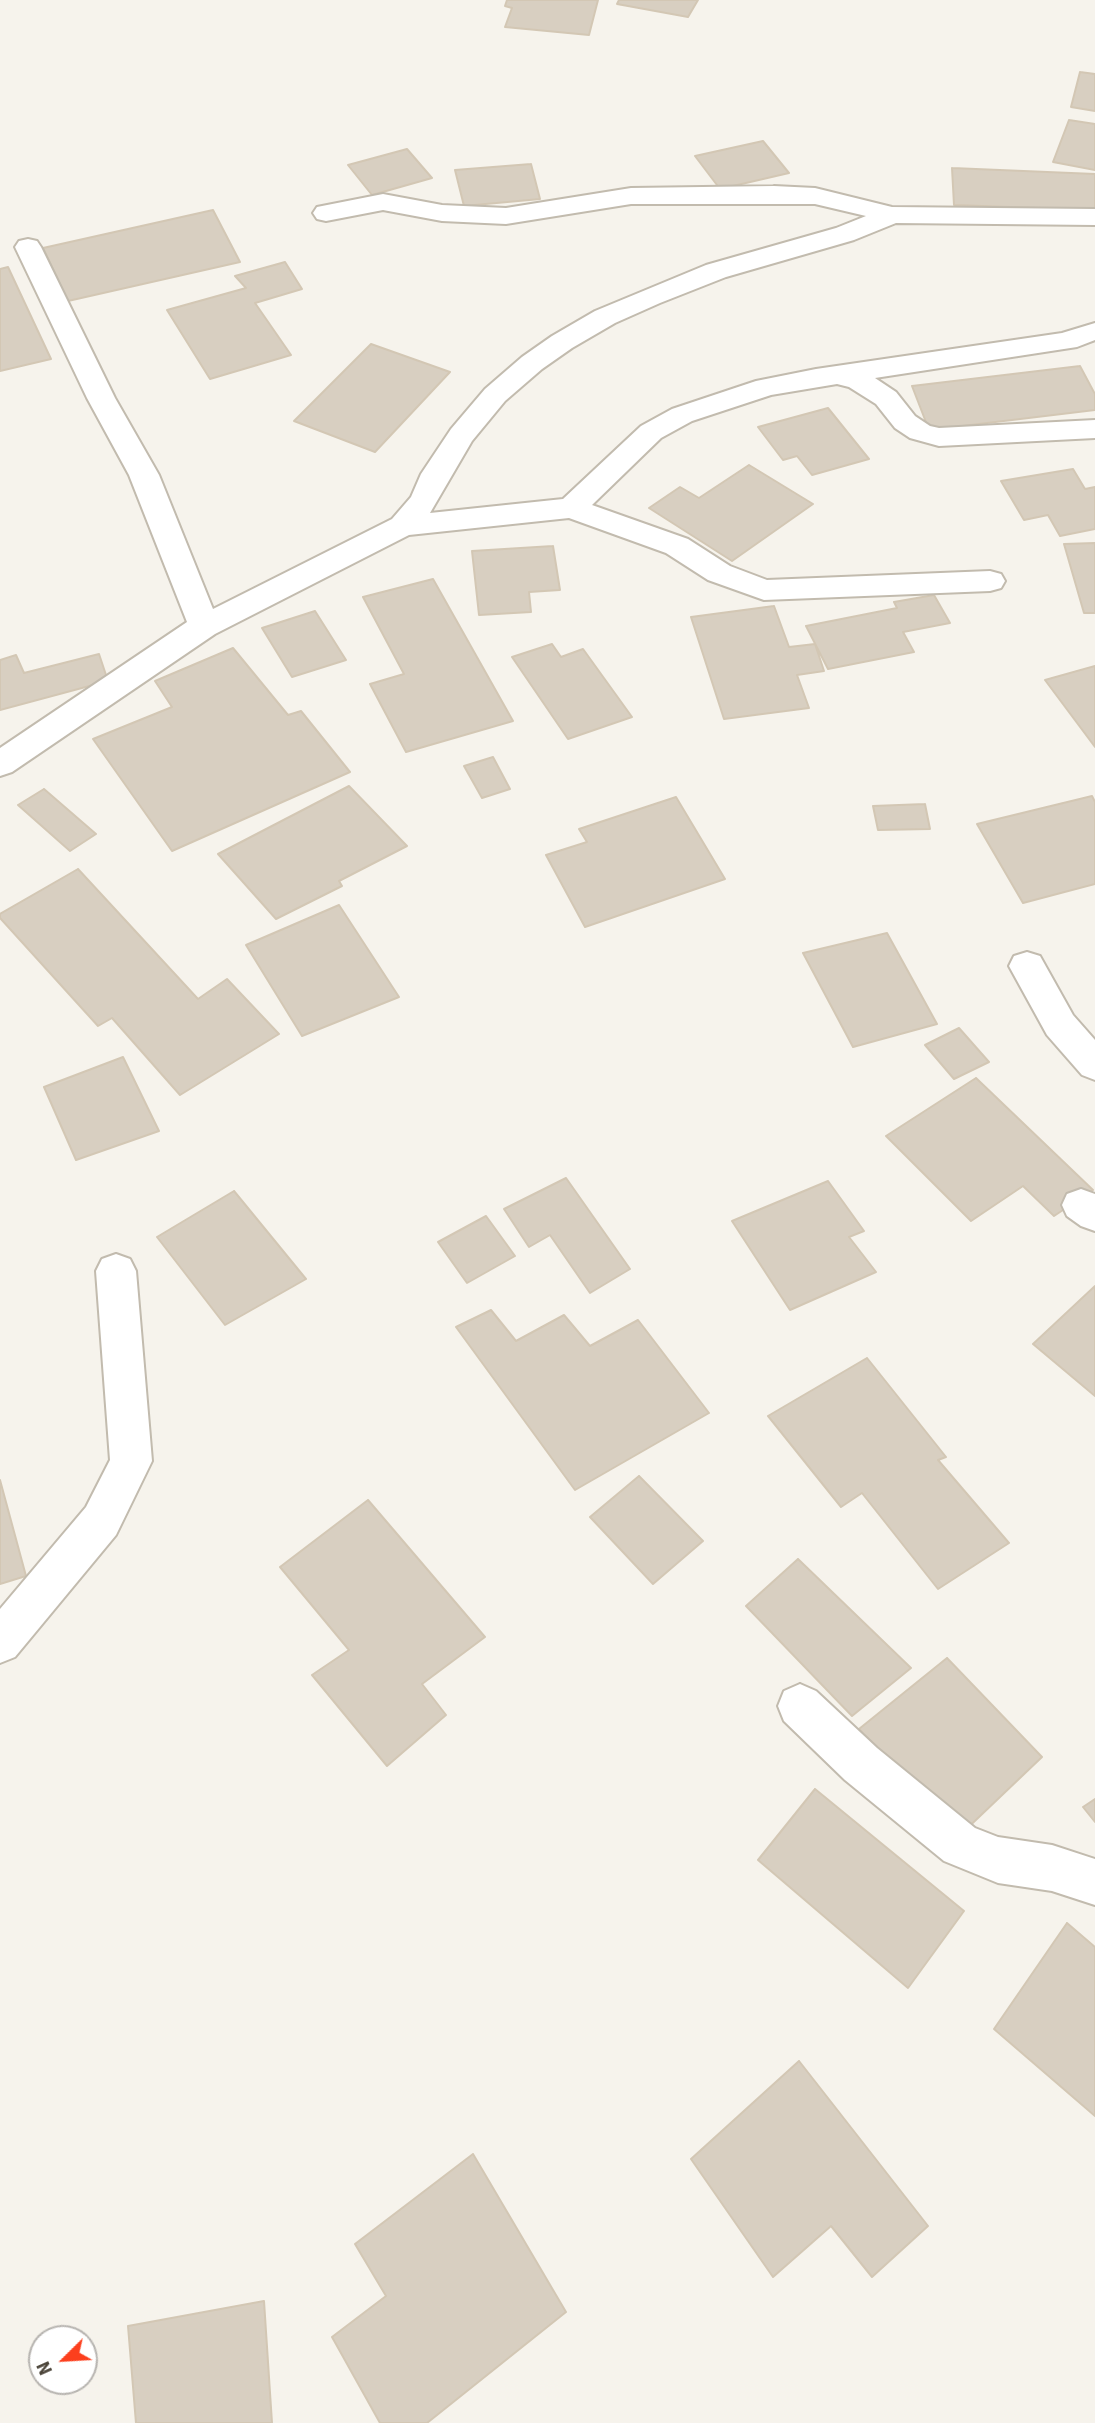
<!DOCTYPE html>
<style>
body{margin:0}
#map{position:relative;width:1095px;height:2423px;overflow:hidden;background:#f6f3ec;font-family:"Source Sans 3",sans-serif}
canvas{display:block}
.north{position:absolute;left:28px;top:2325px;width:70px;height:70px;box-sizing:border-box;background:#fff;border:2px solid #b7b4b0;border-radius:50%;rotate:246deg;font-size:19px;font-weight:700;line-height:28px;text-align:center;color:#4b4439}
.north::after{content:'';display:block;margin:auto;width:24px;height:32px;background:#fc3f1d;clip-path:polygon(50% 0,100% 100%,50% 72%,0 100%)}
</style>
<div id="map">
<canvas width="1095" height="2423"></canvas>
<div class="north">N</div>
</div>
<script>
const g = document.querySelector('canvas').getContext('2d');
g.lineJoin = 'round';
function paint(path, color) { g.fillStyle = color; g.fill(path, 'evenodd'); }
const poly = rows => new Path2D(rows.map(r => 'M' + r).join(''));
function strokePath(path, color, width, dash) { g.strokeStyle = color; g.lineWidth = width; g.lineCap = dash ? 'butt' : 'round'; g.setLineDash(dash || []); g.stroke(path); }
const building = poly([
 [507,0,598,0,589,35,505,27,512,8,505,6,507,0],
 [619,0,698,0,688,17,617,4,619,0],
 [1080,72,1095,74,1095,111,1071,107,1080,72],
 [1069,120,1095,124,1095,170,1053,162,1069,120],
 [763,141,789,173,720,189,695,156,763,141],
 [407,149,432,178,372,195,348,165,407,149],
 [531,164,540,199,464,206,455,170,531,164],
 [952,168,1095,174,1095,210,954,205,952,168],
 [213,210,240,262,68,301,43,248,213,210],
 [285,262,302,289,255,303,291,355,210,379,167,310,246,288,235,276,285,262],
 [8,267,51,359,0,371,0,269,8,267],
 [371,344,450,372,375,452,294,421,371,344],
 [1080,366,1095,394,1095,410,929,430,912,386,1080,366],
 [828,408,869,459,812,475,797,456,783,460,758,427,828,408],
 [749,465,813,504,732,561,649,508,680,487,699,498,749,465],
 [1073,469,1085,489,1095,487,1095,529,1060,536,1048,515,1024,520,1001,481,1073,469],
 [1095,543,1095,613,1084,613,1064,544,1095,543],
 [553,546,560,590,529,592,531,612,479,615,472,551,553,546],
 [433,579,513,721,406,752,370,684,404,674,363,597,433,579],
 [934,595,950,623,903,632,914,652,828,669,806,626,897,608,894,602,934,595],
 [774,606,789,647,815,644,824,671,797,675,809,708,724,719,691,617,774,606],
 [315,611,346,660,292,677,262,628,315,611],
 [552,644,561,657,583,649,632,717,568,739,512,657,552,644],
 [233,648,288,715,301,711,350,772,172,851,93,739,172,707,155,681,233,648],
 [99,654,108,681,0,710,0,660,16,655,24,673,99,654],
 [1095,666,1095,747,1045,680,1095,666],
 [493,757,510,789,482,798,464,766,493,757],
 [349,786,407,846,339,881,342,886,276,919,218,854,349,786],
 [44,789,96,834,70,851,18,805,44,789],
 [1092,796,1095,802,1095,884,1023,903,977,824,1092,796],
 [676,797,725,879,585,927,546,855,587,842,579,829,676,797],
 [925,804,930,829,878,830,873,806,925,804],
 [78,869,198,999,227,979,279,1034,180,1095,112,1018,98,1026,0,918,0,914,78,869],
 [339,905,399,997,302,1036,246,945,339,905],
 [887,933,937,1024,853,1047,803,953,887,933],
 [959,1028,989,1062,954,1079,925,1045,959,1028],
 [123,1057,159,1131,76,1160,44,1087,123,1057],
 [976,1078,1093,1190,1054,1216,1023,1186,971,1221,886,1136,976,1078],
 [566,1178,630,1269,590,1293,550,1235,529,1247,504,1209,566,1178],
 [828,1181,864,1231,849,1237,876,1272,790,1310,732,1221,828,1181],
 [234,1191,306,1279,225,1325,157,1237,234,1191],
 [486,1216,515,1256,467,1283,438,1242,486,1216],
 [1095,1286,1095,1396,1033,1344,1095,1286],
 [491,1310,516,1341,564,1315,590,1346,638,1320,709,1413,575,1490,456,1327,491,1310],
 [867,1358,946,1457,938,1460,1009,1543,938,1589,862,1493,841,1507,768,1416,867,1358],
 [639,1476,703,1541,653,1584,590,1517,639,1476],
 [0,1480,26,1576,0,1584,0,1480],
 [368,1500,485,1637,422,1684,446,1715,387,1766,312,1675,349,1650,280,1567,368,1500],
 [798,1559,911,1668,852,1716,746,1606,798,1559],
 [947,1658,1042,1757,957,1838,859,1729,947,1658],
 [815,1789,964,1911,908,1988,758,1860,815,1789],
 [1095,1799,1095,1822,1083,1807,1095,1799],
 [1067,1923,1095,1947,1095,2116,994,2029,1067,1923],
 [799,2061,928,2226,872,2277,831,2226,773,2277,691,2159,799,2061],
 [473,2154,566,2312,427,2423,380,2423,332,2337,386,2296,355,2244,473,2154],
 [264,2301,272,2423,136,2423,128,2326,264,2301]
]);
const minor = poly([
 [774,186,815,188,892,207,1095,209,1095,225,896,223,854,240,726,277,660,303,615,323,572,348,542,369,505,401,472,441,430,513,563,499,641,426,672,409,756,381,816,369,1062,333,1095,323,1095,340,1077,347,875,378,896,392,915,416,930,426,939,428,1095,420,1095,438,939,446,910,438,895,428,876,404,849,387,837,384,771,395,692,421,661,438,592,505,688,539,730,566,767,580,990,571,1001,574,1005,581,1001,588,990,591,764,600,708,580,666,553,569,518,409,535,215,634,12,772,0,776,0,748,187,622,129,475,87,398,15,247,19,241,28,239,37,241,41,247,115,398,159,475,213,609,392,519,411,497,421,474,451,429,485,389,522,357,552,336,595,311,706,265,836,228,866,216,815,204,631,204,506,224,442,221,383,210,326,221,317,219,313,213,317,207,383,194,442,205,506,208,631,188,774,186],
 [1027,952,1040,956,1073,1015,1095,1040,1095,1080,1082,1075,1047,1035,1009,966,1014,956,1027,952],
 [1081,1189,1095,1194,1095,1231,1081,1226,1067,1216,1062,1205,1067,1194,1081,1189],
 [116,1254,130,1259,136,1271,152,1461,116,1535,15,1657,0,1663,0,1609,86,1507,110,1460,96,1271,102,1259,116,1254],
 [800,1684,816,1691,877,1748,975,1828,998,1837,1052,1845,1095,1859,1095,1905,1052,1891,998,1883,944,1861,845,1780,784,1721,778,1706,784,1691,800,1684]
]);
paint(building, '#d8cfc1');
strokePath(building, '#d3c7b4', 2);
strokePath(minor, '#c2bbae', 4);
paint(minor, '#fff');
</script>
